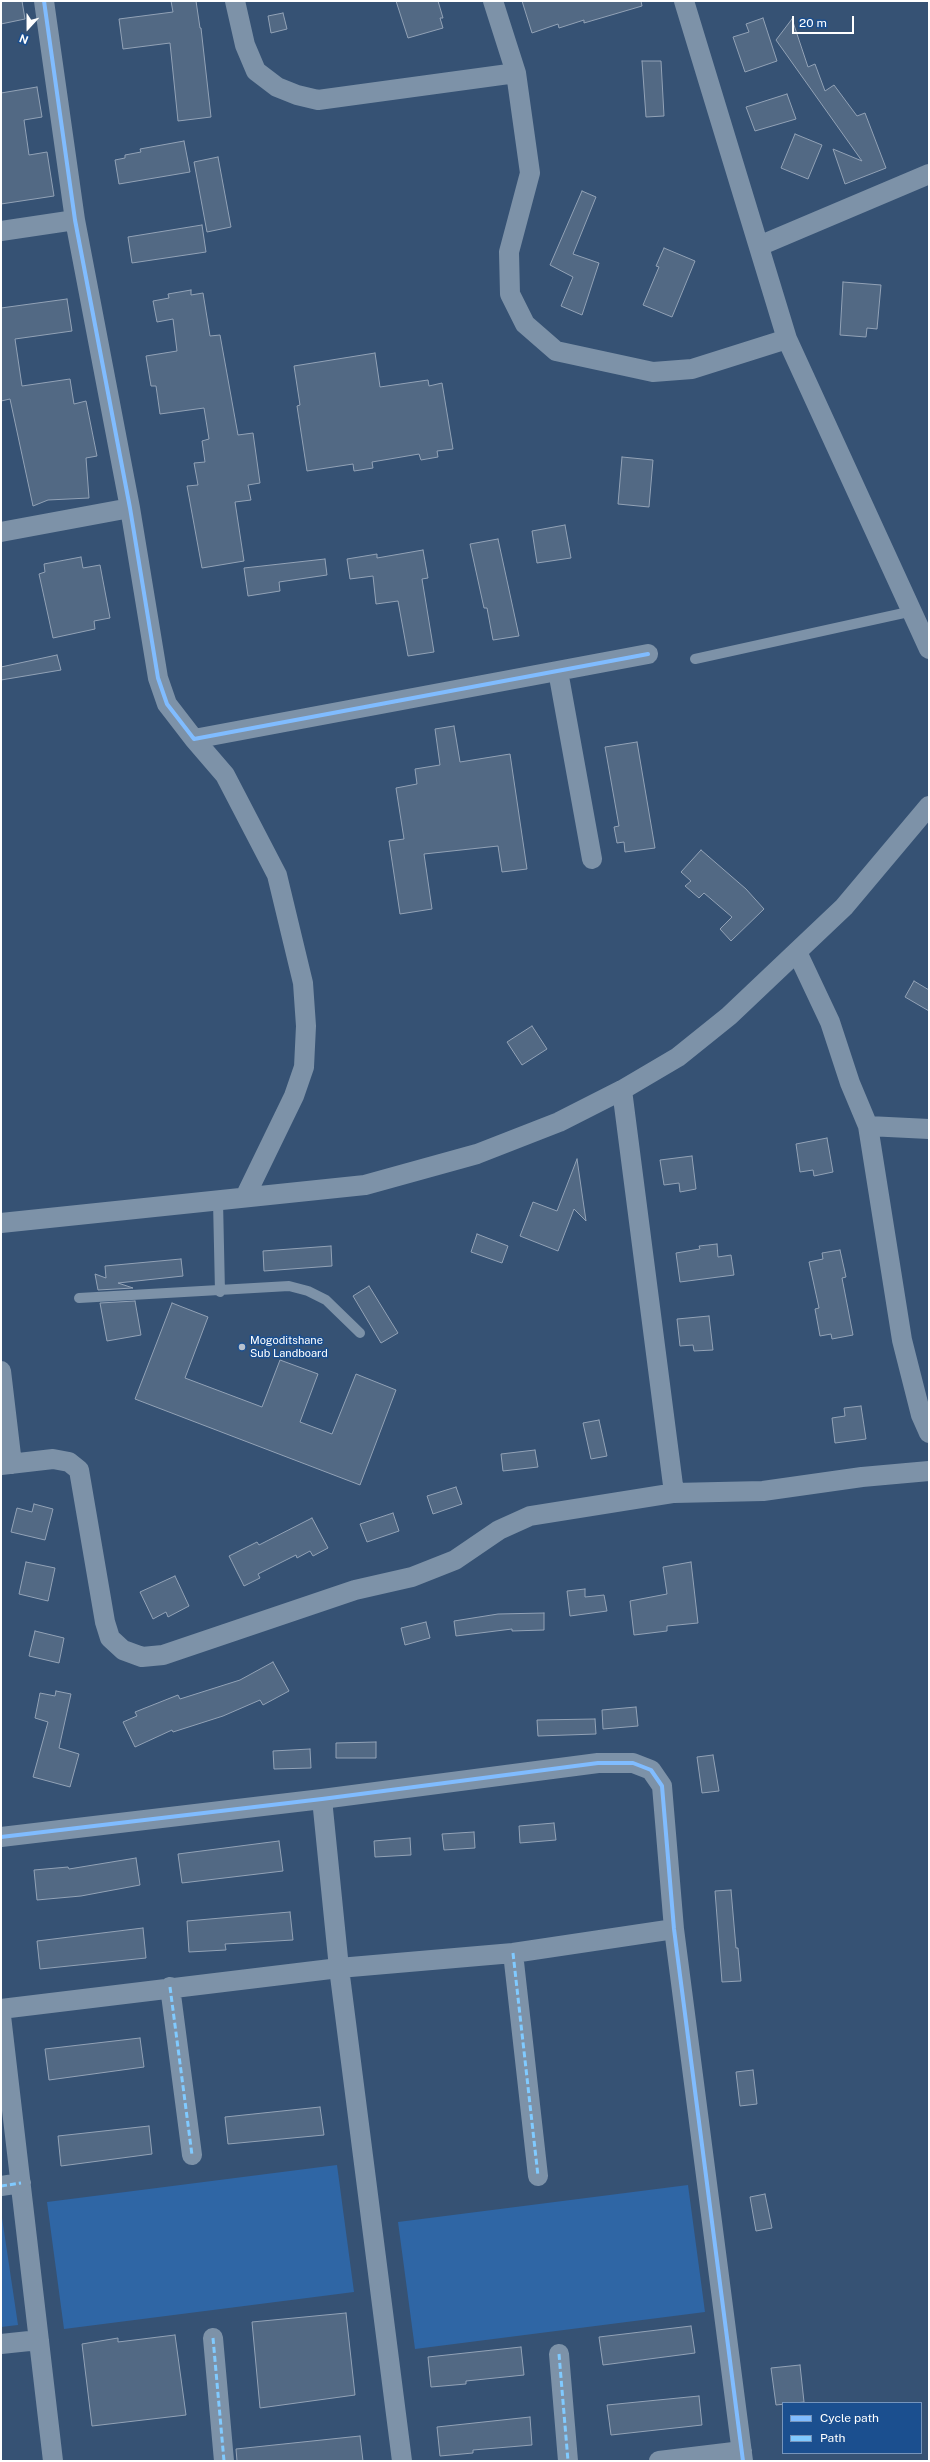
<!DOCTYPE html>
<style>
body{margin:0}
#map{position:relative;width:930px;height:2462px;overflow:hidden;background:#365274;font-family:"Public Sans",sans-serif}
canvas{display:block}
.frame{position:absolute;inset:0;border:2px solid #fff;pointer-events:none}
.legend{position:absolute;left:782px;top:2402px;width:140px;height:52px;box-sizing:border-box;background:#1b4f8f;border:1px solid #7695bc;margin:0;padding:5px 7px;list-style:none;font-size:12px;color:#fff}
.legend li{display:flex;align-items:center;gap:8px;height:20px}
.legend b{width:20px;border:1px solid #7695bc}
.north{position:absolute;left:8px;top:8px;width:40px;height:40px;-webkit-text-stroke:3px #1b4f8f;paint-order:stroke;rotate:201deg;font-size:11px;font-weight:700;line-height:16px;text-align:center;color:#fff}
.north::after{content:'';display:block;margin:auto;width:14px;height:18px;background:#fff;clip-path:polygon(50% 0,100% 100%,50% 72%,0 100%)}
.scale{position:absolute;left:792px;top:16px;width:62px;height:18px;box-sizing:border-box;border:2px solid #fff;border-top:0;padding-left:5px;font-size:12px;line-height:14px;white-space:nowrap;color:#fff;-webkit-text-stroke:3px #1b4f8f;paint-order:stroke}
</style>
<div id="map">
<canvas width="930" height="2462"></canvas>
<div class="frame"></div>
<ul class="legend">
<li><b style="height:5px;background:#80bcff"></b>Cycle path</li>
<li><b style="height:5px;background:#80caff"></b>Path</li>
</ul>
<div class="north">N</div>
<div class="scale">20 m</div>
</div>
<script>
const g = document.querySelector('canvas').getContext('2d');
g.lineJoin = 'round';
function paint(path, color) { g.fillStyle = color; g.fill(path, 'evenodd'); }
const poly = rows => new Path2D(rows.map(r => 'M' + r).join(''));
function strokePath(path, color, width, dash) { g.strokeStyle = color; g.lineWidth = width; g.lineCap = dash ? 'butt' : 'round'; g.setLineDash(dash || []); g.stroke(path); }
function drawText(font, color, halo, rows, align = 'center') {
  g.font = font + ' "Public Sans",sans-serif'; g.lineWidth = 3; g.setLineDash([]); g.textBaseline = 'middle'; g.strokeStyle = halo; g.fillStyle = color; for (const [text, x, y, turn = 0] of rows) {
    g.save(); g.translate(x, y); g.rotate((+turn || 0) * Math.PI / 180); g.textAlign = isNaN(turn) ? turn : align; if (halo) g.strokeText(text, 0, 0); g.fillText(text, 0, 0); g.restore();
  }
}
const green = poly([
 [337,2165,354,2292,64,2329,47,2202],
 [688,2185,705,2312,415,2349,398,2222],
 [1,2211,18,2325,1,2327]
]);
const building = poly([
 [1,1,22,1,25,19,1,24,1,1],
 [171,1,196,1,200,28,201,28,211,117,178,121,170,43,123,49,119,19,173,12,171,1],
 [396,1,438,1,443,18,440,18,443,28,408,38,396,1],
 [522,1,641,1,642,6,584,23,584,20,559,28,558,24,532,33,522,1],
 [283,13,287,29,271,33,268,16,283,13],
 [763,18,777,61,745,72,733,37,749,32,746,24,763,18],
 [792,19,808,67,815,64,825,91,834,85,857,116,865,113,886,168,845,184,833,149,862,161,776,40,792,19],
 [642,61,661,61,664,116,646,117,642,61],
 [37,87,42,117,24,120,29,155,47,152,54,196,1,204,1,93,37,87],
 [787,94,796,119,755,131,746,107,787,94],
 [795,134,822,145,808,179,781,168,795,134],
 [184,141,190,172,119,184,115,160,125,158,125,155,141,152,140,149,184,141],
 [218,157,231,227,207,232,194,162,218,157],
 [582,191,596,197,573,254,599,263,582,315,561,306,573,277,550,265,582,191],
 [202,225,206,252,132,263,128,237,202,225],
 [664,248,695,261,672,317,643,305,659,267,656,266,664,248],
 [843,282,881,285,877,329,867,328,866,337,840,335,843,282],
 [191,290,191,295,203,293,210,336,220,335,238,435,253,433,260,483,248,485,251,500,235,502,244,561,202,568,187,486,198,485,194,463,205,462,202,441,209,439,204,408,160,414,156,386,151,386,146,356,177,351,173,319,157,322,153,301,169,298,168,294,191,290],
 [67,299,72,331,15,339,22,386,70,379,74,404,86,401,97,456,86,458,89,498,48,500,33,506,10,399,1,401,1,308,67,299],
 [375,353,380,387,428,380,429,386,442,383,453,449,437,451,438,457,421,460,419,454,372,462,373,468,354,471,353,464,307,471,297,406,300,405,294,366,375,353],
 [622,457,653,460,649,507,618,504,622,457],
 [565,525,571,558,537,563,532,531,565,525],
 [498,539,519,636,493,640,487,608,484,608,470,544,498,539],
 [423,550,428,578,422,579,434,652,408,656,398,601,376,604,373,576,350,579,347,559,377,554,377,558,423,550],
 [81,557,83,568,100,565,110,618,94,621,95,629,53,638,39,574,45,572,44,564,81,557],
 [325,559,327,575,279,582,280,591,248,596,244,568,325,559],
 [57,655,61,670,1,680,1,667,57,655],
 [454,726,460,762,510,754,527,869,502,872,498,846,424,854,432,909,400,914,389,841,404,839,396,788,417,784,415,769,440,765,435,729,454,726],
 [637,742,655,848,625,852,624,842,617,843,614,827,619,826,605,747,637,742],
 [701,850,746,889,764,909,731,941,720,929,732,917,704,893,699,898,685,886,691,881,681,872,701,850],
 [914,981,929,990,929,1011,905,997,914,981],
 [532,1026,547,1049,522,1065,507,1042,532,1026],
 [827,1138,833,1172,814,1176,813,1170,800,1172,796,1144,827,1138],
 [692,1156,696,1189,680,1192,679,1183,664,1185,660,1160,692,1156],
 [577,1159,586,1221,574,1209,558,1251,520,1236,533,1202,557,1211,577,1159],
 [477,1234,508,1246,502,1263,471,1252,477,1234],
 [717,1244,718,1257,731,1255,734,1275,680,1282,676,1253,700,1249,699,1246,717,1244],
 [331,1246,332,1266,264,1271,263,1251,331,1246],
 [840,1250,846,1277,842,1278,853,1335,832,1339,831,1334,820,1336,815,1309,819,1308,809,1262,823,1259,822,1253,840,1250],
 [181,1259,183,1276,118,1283,133,1288,98,1290,95,1274,106,1278,105,1266,181,1259],
 [369,1286,398,1333,381,1343,353,1296,369,1286],
 [135,1301,141,1335,107,1341,100,1303,135,1301],
 [172,1303,208,1317,185,1378,262,1407,280,1360,318,1374,300,1422,332,1434,356,1374,396,1390,360,1485,135,1399,172,1303],
 [709,1316,713,1350,694,1351,693,1345,680,1346,677,1319,709,1316],
 [861,1406,866,1439,835,1443,832,1418,845,1416,844,1408,861,1406],
 [599,1420,607,1456,591,1459,583,1423,599,1420],
 [535,1450,538,1467,503,1471,501,1454,535,1450],
 [456,1487,462,1504,433,1514,427,1496,456,1487],
 [34,1504,53,1509,45,1540,11,1532,17,1508,32,1512,34,1504],
 [393,1513,399,1531,367,1542,360,1524,393,1513],
 [312,1518,328,1548,313,1556,310,1551,297,1558,296,1555,258,1574,260,1578,244,1586,229,1556,257,1542,259,1545,312,1518],
 [26,1562,55,1568,48,1601,19,1594,26,1562],
 [691,1562,698,1623,667,1626,667,1631,634,1635,630,1601,667,1594,663,1567,691,1562],
 [175,1576,189,1606,168,1617,166,1612,153,1619,140,1592,175,1576],
 [585,1589,585,1597,604,1595,607,1611,570,1616,567,1591,585,1589],
 [544,1613,544,1630,512,1631,512,1629,456,1636,454,1621,498,1614,544,1613],
 [426,1622,430,1638,405,1645,401,1628,426,1622],
 [35,1631,64,1638,59,1663,29,1656,35,1631],
 [273,1662,289,1691,263,1705,260,1700,223,1716,173,1732,172,1730,135,1747,123,1722,137,1716,135,1712,178,1695,180,1699,240,1680,273,1662],
 [56,1691,71,1694,59,1748,79,1754,70,1787,33,1777,48,1722,35,1718,40,1693,55,1696,56,1691],
 [636,1707,638,1726,603,1729,602,1710,636,1707],
 [595,1719,596,1734,538,1736,537,1720,595,1719],
 [376,1742,376,1758,336,1758,336,1743,376,1742],
 [310,1749,311,1768,274,1769,273,1751,310,1749],
 [713,1755,719,1791,702,1793,697,1757,713,1755],
 [554,1823,556,1840,520,1843,519,1826,554,1823],
 [474,1832,475,1848,444,1850,442,1834,474,1832],
 [410,1838,411,1855,375,1857,374,1841,410,1838],
 [279,1841,283,1871,182,1883,178,1854,279,1841],
 [136,1858,140,1885,81,1896,37,1900,34,1870,68,1867,69,1869,136,1858],
 [731,1890,736,1948,738,1948,741,1981,722,1982,715,1891,731,1890],
 [290,1912,293,1940,225,1944,226,1950,189,1952,187,1921,290,1912],
 [143,1928,146,1958,40,1969,37,1941,143,1928],
 [140,2038,144,2067,49,2080,45,2049,140,2038],
 [753,2070,757,2104,740,2106,736,2072,753,2070],
 [320,2107,324,2135,228,2144,225,2117,320,2107],
 [149,2126,152,2154,61,2166,58,2136,149,2126],
 [765,2194,772,2228,756,2231,750,2197,765,2194],
 [346,2313,355,2395,260,2408,252,2322,346,2313],
 [691,2326,695,2353,603,2365,599,2337,691,2326],
 [175,2335,186,2415,92,2426,82,2344,118,2338,118,2342,175,2335],
 [521,2347,524,2375,466,2381,466,2384,431,2387,428,2357,521,2347],
 [800,2365,804,2402,776,2405,771,2368,800,2365],
 [699,2396,702,2425,611,2435,607,2405,699,2396],
 [530,2417,532,2445,473,2450,473,2453,440,2456,437,2427,530,2417],
 [360,2436,363,2461,237,2461,236,2449,360,2436]
]);
const lane = poly([
 [695,659,913,611],
 [218,1201,220,1292],
 [79,1298,289,1286,308,1291,326,1300,360,1333]
]);
const street = poly([
 [44,1,75,220,130,508,158,678,167,704,194,739,648,654],
 [235,1,245,45,256,71,277,87,297,95,318,100,516,73],
 [493,1,516,73,530,173,509,252,510,294,525,324,556,351,653,372,692,369,787,339],
 [684,1,787,339,929,649],
 [1,231,75,220],
 [759,246,929,174],
 [1,532,130,508],
 [558,671,592,859],
 [194,739,225,775,277,875,303,983,306,1026,304,1067,294,1096,245,1197],
 [797,952,830,1022,850,1083,868,1126,902,1340,921,1415,929,1433],
 [622,1090,674,1493],
 [868,1126,929,1129],
 [1,1223,365,1185,477,1154,559,1122,622,1090,678,1057,729,1016,844,907,929,806],
 [1,1371,12,1464],
 [1,1465,53,1459,69,1462,79,1470,105,1622,110,1638,123,1650,142,1657,163,1655,355,1590,412,1577,455,1560,499,1530,530,1516,674,1493,763,1491,862,1477,929,1471],
 [322,1799,339,1968,402,2461],
 [1,1837,322,1799,598,1763,633,1763,651,1770,662,1786,674,1929,743,2461],
 [513,1953,538,2176],
 [170,1987,192,2155],
 [1,2009,339,1968,513,1953,674,1929],
 [1,2016,53,2461],
 [1,2186,21,2183],
 [213,2338,224,2461],
 [1,2344,39,2340],
 [559,2354,568,2461],
 [659,2461,742,2451]
]);
const quiet = poly([
 [513,1953,538,2176],
 [170,1987,192,2155],
 [1,2186,21,2183],
 [213,2338,224,2461],
 [559,2354,568,2461]
]);
const cycleway = poly([
 [44,1,75,220,130,508,158,678,167,704,194,739,648,654],
 [1,1837,322,1799,598,1763,633,1763,651,1770,662,1786,674,1929,743,2461]
]);
const markers = [
 [242,1347,4,"#b9c2ce"]
];
const poiNames = [
 ["Mogoditshane",250,1341],
 ["Sub Landboard",250,1354]
];
paint(green, '#2f66a5');
paint(building, '#526984');
strokePath(building, '#92a2b6', 1);
strokePath(lane, '#7d92a8', 10);
strokePath(street, '#7d92a8', 20);
strokePath(quiet, '#80caff', 3, [6, 3]);
strokePath(cycleway, '#80bcff', 4);
for (const [x, y, r, color] of markers) { const dot = new Path2D(); dot.arc(x, y, r, 0, 2 * Math.PI); g.fillStyle = color; g.fill(dot); strokePath(dot, '#1b4f8f', 1.5); }
drawText('11px', '#fff', '#1b4f8f', poiNames, 'left');
</script>
